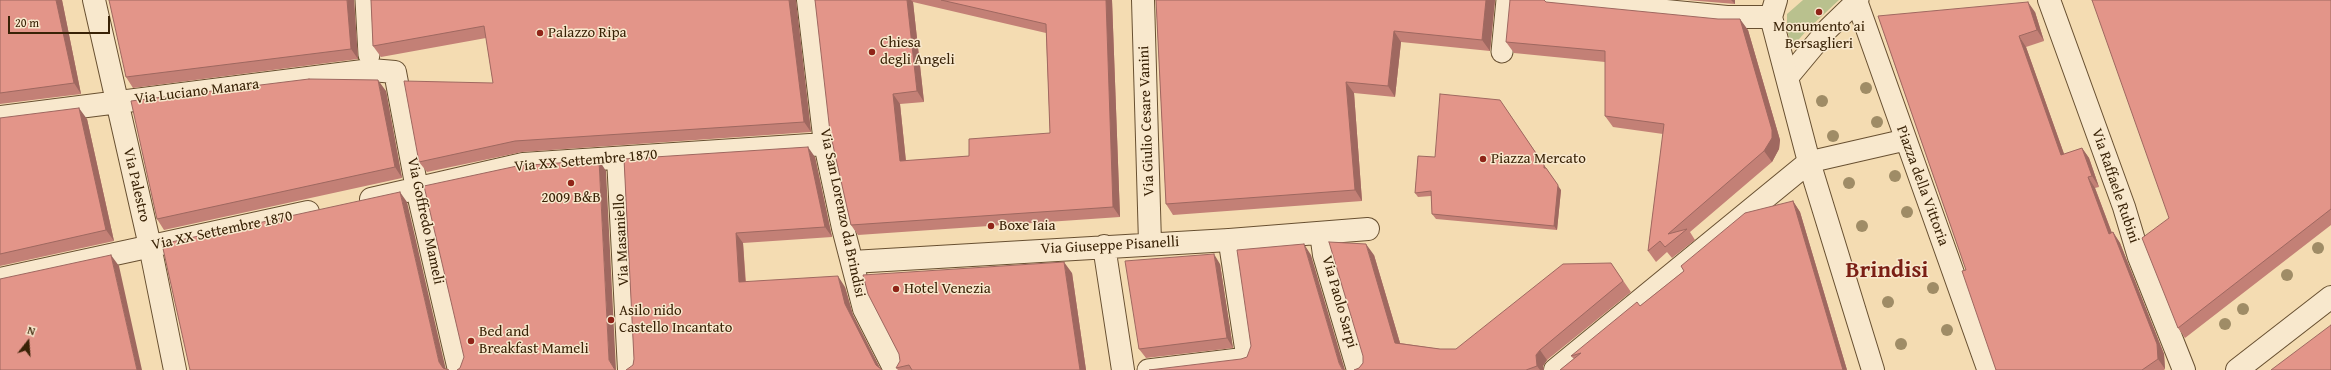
<!DOCTYPE html>
<style>
body{margin:0}
#map{position:relative;width:2331px;height:370px;overflow:hidden;background:#f4dcb2;font-family:"Gentium Book Plus",serif}
canvas{display:block}
.north{position:absolute;left:8px;top:322px;width:40px;height:40px;-webkit-text-stroke:3px #f8e8cd;paint-order:stroke;rotate:17deg;font-size:11px;font-weight:700;line-height:16px;text-align:center;color:#392206}
.north::after{content:'';display:block;margin:auto;width:14px;height:18px;background:#392206;clip-path:polygon(50% 0,100% 100%,50% 72%,0 100%)}
.scale{position:absolute;left:8px;top:16px;width:102px;height:18px;box-sizing:border-box;border:2px solid #392206;border-top:0;padding-left:5px;font-size:12px;line-height:14px;white-space:nowrap;color:#392206;-webkit-text-stroke:3px #f8e8cd;paint-order:stroke}
</style>
<div id="map">
<canvas width="2331" height="370"></canvas>
<div class="north">N</div>
<div class="scale">20 m</div>
</div>
<script>
const g = document.querySelector('canvas').getContext('2d');
g.lineJoin = 'round';
function paint(path, color) { g.fillStyle = color; g.fill(path, 'evenodd'); }
const poly = rows => new Path2D(rows.map(r => 'M' + r).join(''));
function strokePath(path, color, width, dash) { g.strokeStyle = color; g.lineWidth = width; g.lineCap = dash ? 'butt' : 'round'; g.setLineDash(dash || []); g.stroke(path); }
function drawText(font, color, halo, rows, align = 'center') {
  g.font = font + ' "Gentium Book Plus",serif'; g.lineWidth = 3; g.setLineDash([]); g.textBaseline = 'middle'; g.strokeStyle = halo; g.fillStyle = color; for (const [text, x, y, turn = 0] of rows) {
    g.save(); g.translate(x, y); g.rotate((+turn || 0) * Math.PI / 180); g.textAlign = isNaN(turn) ? turn : align; if (halo) g.strokeText(text, 0, 0); g.fillText(text, 0, 0); g.restore();
  }
}
const green = poly([
 [1803,0,1839,0,1808,29,1792,47,1787,30,1787,14]
]);
const pedestrian = poly([
 [366,0,369,55],
 [1857,2,1988,370],
 [1502,52,1507,0],
 [1788,77,1828,29,1858,0],
 [1809,162,1905,140],
 [1148,370,1247,358,1229,240]
]);
const minor = poly([
 [94,0,150,246,175,370],
 [808,0,825,144,843,228,864,309,895,370],
 [1143,0,1150,243],
 [1555,0,1727,17,1771,17],
 [1776,0,1771,17,1809,162,1873,370],
 [2049,0,2124,207,2139,257,2184,370],
 [0,117,371,70,395,72,417,189,459,370],
 [618,158,629,370],
 [371,199,523,164,825,144],
 [1321,233,1324,255,1358,370],
 [1104,246,1123,370],
 [852,262,1229,240,1368,229],
 [0,279,308,212],
 [1555,370,1809,162],
 [2237,370,2331,297]
]);
const trees = [
 [1866,88],
 [1822,101],
 [1877,122],
 [1833,136],
 [1895,176],
 [1849,183],
 [1907,212],
 [1862,226],
 [2318,248],
 [2287,275],
 [1933,288],
 [1888,302],
 [2243,309],
 [2225,324],
 [1947,330],
 [1901,344]
];
const wall = poly([
 [0,0,62,0,81,94,0,104],
 [354,0,358,59,133,88,126,77],
 [371,0,796,1,811,132,522,152,427,172,419,162,493,83,486,38,381,57,373,46],
 [815,0,1112,0,1120,217,858,235,851,225],
 [913,2,1046,33,1050,133,969,156,906,161,900,104,924,102],
 [1156,0,1495,0,1490,51,1401,42,1395,97,1354,93,1362,201,1173,215,1166,204],
 [1687,0,1735,0,1735,4],
 [2331,0,2331,225,2185,338,2178,328,2169,218],
 [1546,2,1748,30,1780,140,1779,149,1772,162,1690,232,1695,240,1672,258,1667,252,1656,262,1648,251,1663,134,1613,127,1605,116,1605,62,1514,53,1506,42],
 [2035,12,2044,41,2026,47,2064,154,2082,148,2089,158,2099,187,2095,188,2112,233,2113,232,2120,243,2164,354,2165,369,2164,370,1996,370,1966,270,1878,16],
 [386,91,402,178,164,230,157,219],
 [0,118,87,119,114,241,0,266],
 [1418,156,1561,190,1557,230,1436,219,1432,214,1431,196,1418,197,1415,193],
 [815,157,832,237,743,243,746,282,845,287,853,315,880,368,633,365,634,359,624,159],
 [1793,201,1800,212,1847,370,1560,370,1574,359,1571,356,1640,306,1684,271,1681,266],
 [1374,255,1400,343,1440,349,1456,349,1611,263,1631,292,1547,360,1543,366,1544,370,1354,370,1359,368,1363,363],
 [1220,264,1233,348,1146,358,1139,349],
 [1072,273,1086,370,898,370,896,368]
]);
const shadedWall = poly([
 [56,0,62,0,81,94,74,83],
 [347,0,354,0,358,59,351,49],
 [789,0,796,0,811,132,804,122],
 [907,0,911,0,913,2,924,102,917,91],
 [1106,0,1112,0,1120,217,1113,207],
 [1486,0,1495,0,1490,51,1482,40],
 [1731,0,1735,0,1735,4],
 [2028,2,2035,12,2044,41,2037,30],
 [1740,19,1748,30,1780,140,1779,149,1772,162,1764,151],
 [1394,31,1401,42,1395,97,1388,86],
 [2019,36,2026,47,2068,165,2061,155],
 [378,80,386,91,402,178,395,167],
 [1346,82,1354,93,1362,201,1355,190],
 [893,94,900,104,907,172,900,161],
 [1500,100,1561,190,1557,230,1554,226,1547,172],
 [79,108,87,119,114,241,106,230],
 [808,147,815,157,832,237,825,227],
 [2082,148,2089,158,2099,187,2092,176],
 [599,160,606,171,616,370,615,370,609,360],
 [2088,177,2095,188,2116,244,2109,234],
 [400,192,407,202,446,370,444,370,439,362],
 [1793,201,1800,212,1847,370,1843,370],
 [2113,232,2120,243,2164,354,2165,369,2158,359],
 [736,233,743,243,746,293,739,282],
 [1304,244,1311,255,1345,370,1343,370,1339,363],
 [1366,244,1374,255,1403,353,1395,343],
 [1214,254,1220,264,1233,348,1227,338],
 [111,255,119,266,142,370,137,370],
 [1064,262,1072,273,1086,370,1080,370],
 [838,276,845,287,853,315,881,370,876,365,845,304],
 [1540,350,1547,360,1543,366,1544,370,1540,370,1537,366,1536,355]
]);
const building = poly([
 [0,0,56,0,74,83,0,93,0,0],
 [109,0,347,0,351,49,126,77,109,0],
 [371,0,789,0,804,122,515,141,419,162,404,81,493,83,484,26,373,46,371,0],
 [815,0,907,0,917,91,893,94,900,161,969,156,969,139,1050,133,1046,24,941,0,1106,0,1113,207,851,225,830,132,815,0],
 [1156,0,1486,0,1482,40,1394,31,1388,86,1346,82,1355,190,1166,204,1156,0],
 [1510,0,1544,0,1546,2,1718,19,1740,19,1772,130,1772,138,1764,151,1668,234,1687,229,1665,247,1660,241,1648,251,1664,124,1605,116,1605,51,1506,42,1510,0],
 [2092,0,2331,0,2331,209,2178,328,2142,238,2169,218,2092,0],
 [2028,2,2037,30,2019,36,2061,155,2082,148,2092,176,2088,177,2109,234,2113,232,2157,344,2158,359,2142,370,1996,370,1962,271,1966,270,1878,16,2028,2],
 [309,79,378,80,395,167,157,219,131,101,309,79],
 [1440,94,1500,100,1544,165,1544,168,1546,168,1558,185,1554,226,1432,214,1431,191,1415,193,1418,156,1435,157,1440,94],
 [79,108,106,230,0,254,0,118,79,108],
 [808,147,825,227,736,233,739,282,838,276,845,304,876,365,882,370,626,370,633,365,634,359,624,159,808,147],
 [599,160,609,360,615,370,457,370,460,368,464,357,424,186,517,166,599,160],
 [400,192,439,362,443,368,449,370,190,370,162,244,400,192],
 [1793,201,1843,370,1560,370,1581,353,1571,356,1637,302,1640,306,1684,271,1681,266,1745,213,1793,201],
 [1329,242,1366,244,1395,343,1440,349,1456,349,1563,264,1611,263,1623,281,1540,350,1536,355,1537,366,1526,370,1354,370,1359,368,1363,363,1363,356,1329,242],
 [1304,244,1339,363,1342,369,1345,370,1149,370,1241,359,1247,357,1251,346,1237,250,1304,244],
 [1214,254,1227,338,1139,349,1125,261,1214,254],
 [111,255,137,370,0,370,0,279,111,255],
 [1064,262,1080,370,912,370,909,365,896,368,900,361,899,354,868,294,863,275,1064,262],
 [2331,325,2331,370,2271,370,2331,325]
]);
const markers = [
 [1819,12,4,"#8f2418"],
 [540,33,4,"#8f2418"],
 [872,52,4,"#8f2418"],
 [1483,159,4,"#8f2418"],
 [571,183,4,"#8f2418"],
 [991,226,4,"#8f2418"],
 [896,289,4,"#8f2418"],
 [611,320,4,"#8f2418"],
 [471,341,4,"#8f2418"]
];
const poiNames = [
 ["Monumento ai",1819,27,"center"],
 ["Bersaglieri",1819,44,"center"],
 ["Palazzo Ripa",548,33],
 ["Chiesa",880,43],
 ["degli Angeli",880,60],
 ["Piazza Mercato",1491,159],
 ["2009 B&B",571,198,"center"],
 ["Boxe Iaia",999,226],
 ["Hotel Venezia",904,289],
 ["Asilo nido",619,311],
 ["Castello Incantato",619,328],
 ["Bed and",479,332],
 ["Breakfast Mameli",479,349]
];
const streetNames = [
 ["Via Luciano Manara",197,92,-7],
 ["Via Giulio Cesare Vanini",1147,121,-92],
 ["Via XX Settembre 1870",586,161,-5],
 ["Via Palestro",136,185,77],
 ["Piazza della Vittoria",1922,186,70],
 ["Via Raffaele Rubini",2115,186,71],
 ["Via San Lorenzo da Brindisi",842,213,78],
 ["Via Goffredo Mameli",425,221,78],
 ["Via XX Settembre 1870",222,231,-12],
 ["Via Masaniello",622,240,-93],
 ["Via Giuseppe Pisanelli",1110,246,-3],
 ["Via Paolo Sarpi",1339,302,74]
];
const townNames = [
 ["Brindisi",1887,271]
];
paint(green, '#b9c18e');
strokePath(pedestrian, '#685031', 23);
strokePath(minor, '#685031', 24);
strokePath(pedestrian, '#f8e8cd', 21);
strokePath(minor, '#f8e8cd', 22);
g.fillStyle = '#9f8c66';
for (const [x, y] of trees) { g.beginPath(); g.arc(x, y, 6, 0, 2 * Math.PI); g.fill(); }
paint(wall, '#c38076');
paint(shadedWall, '#9f6860');
paint(building, '#e39589');
strokePath(building, '#9f6860', 1);
for (const [x, y, r, color] of markers) { const dot = new Path2D(); dot.arc(x, y, r, 0, 2 * Math.PI); g.fillStyle = color; g.fill(dot); strokePath(dot, '#f8e8cd', 1.5); }
drawText('15px', '#392206', '#f8e8cd', poiNames, 'left');
drawText('15px', '#392206', '#f8e8cd', streetNames);
drawText('bold 23px', '#7a1f14', '#f8e8cd', townNames);
</script>
